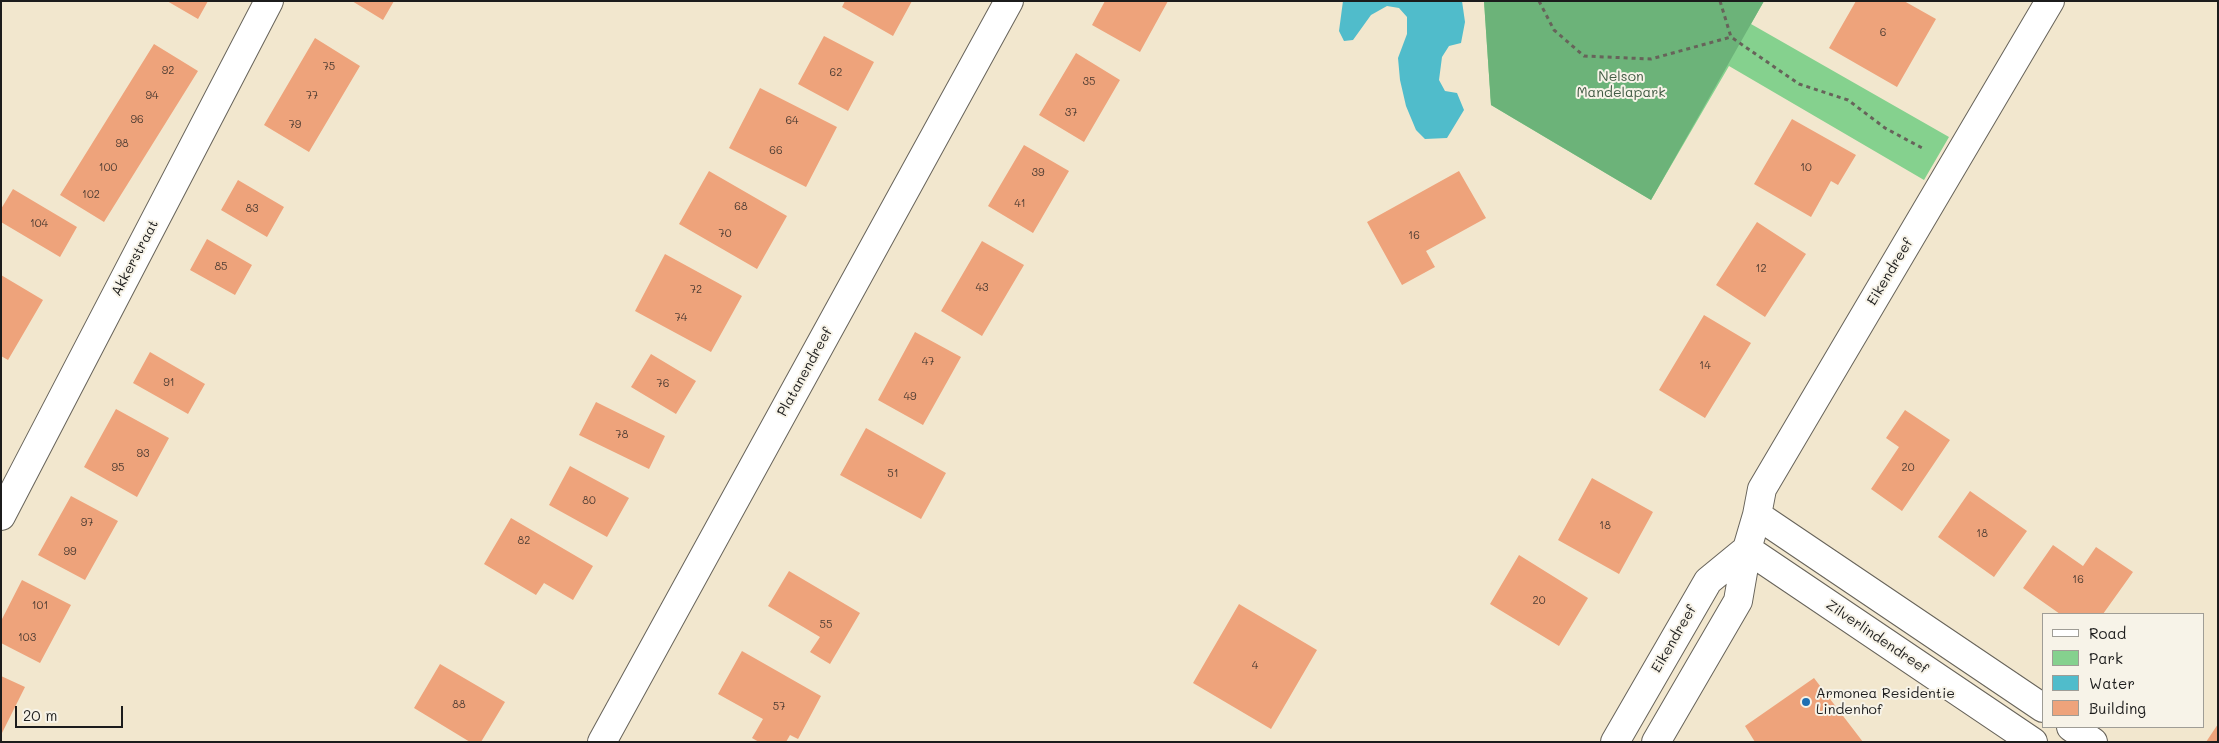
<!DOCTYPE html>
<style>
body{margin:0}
#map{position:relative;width:2219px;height:743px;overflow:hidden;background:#f2e7ce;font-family:Mali,sans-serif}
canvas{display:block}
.frame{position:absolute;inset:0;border:2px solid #1c1c1c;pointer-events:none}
.legend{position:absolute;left:2042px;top:613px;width:162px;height:115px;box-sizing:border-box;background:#f7f3e8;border:1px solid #9f9d96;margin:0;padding:6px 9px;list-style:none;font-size:15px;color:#1c1c1c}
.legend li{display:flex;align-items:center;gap:10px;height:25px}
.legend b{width:25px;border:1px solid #9f9d96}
.scale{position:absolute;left:15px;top:706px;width:108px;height:22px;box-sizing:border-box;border:2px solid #1c1c1c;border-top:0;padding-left:6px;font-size:15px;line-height:18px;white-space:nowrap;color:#1c1c1c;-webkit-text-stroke:4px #f7f3e8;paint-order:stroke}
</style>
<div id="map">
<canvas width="2219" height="743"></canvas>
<div class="frame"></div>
<ul class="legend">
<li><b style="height:6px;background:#fff"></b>Road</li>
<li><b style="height:14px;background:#85d18e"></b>Park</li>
<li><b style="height:14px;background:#50bccb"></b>Water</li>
<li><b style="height:14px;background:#eea37b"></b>Building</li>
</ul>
<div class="scale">20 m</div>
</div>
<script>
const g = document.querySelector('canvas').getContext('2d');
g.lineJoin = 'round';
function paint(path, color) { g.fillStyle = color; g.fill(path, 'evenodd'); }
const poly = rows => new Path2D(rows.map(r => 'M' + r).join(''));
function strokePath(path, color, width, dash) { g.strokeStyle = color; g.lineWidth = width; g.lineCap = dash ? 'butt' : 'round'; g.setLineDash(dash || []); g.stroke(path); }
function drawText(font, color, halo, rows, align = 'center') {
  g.font = font + ' Mali,sans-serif'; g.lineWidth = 4; g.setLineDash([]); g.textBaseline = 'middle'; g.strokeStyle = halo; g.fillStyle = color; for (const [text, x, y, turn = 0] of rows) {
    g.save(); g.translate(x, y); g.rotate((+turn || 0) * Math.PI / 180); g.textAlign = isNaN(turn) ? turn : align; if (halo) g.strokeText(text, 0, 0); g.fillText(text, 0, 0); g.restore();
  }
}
const green = poly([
 [1484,1,1764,1,1751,24,1949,137,1924,180,1729,66,1651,200,1491,105]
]);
const forest = poly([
 [1484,1,1764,1,1651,200,1491,105]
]);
const water = poly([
 [1343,1,1462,1,1465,22,1461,43,1449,46,1442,57,1439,80,1445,91,1457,93,1464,110,1447,138,1425,139,1416,130,1406,106,1400,80,1398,58,1407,34,1407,17,1399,8,1387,6,1371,15,1353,40,1344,41,1339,31]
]);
const building = poly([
 [167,1,208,1,198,19],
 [352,1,394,1,383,20],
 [845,1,912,1,893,36,842,7],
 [1105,1,1168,1,1140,52,1092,25],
 [1856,1,1904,1,1936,19,1897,87,1829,48],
 [824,36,874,62,848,111,798,84],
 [315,38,360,66,309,152,264,125],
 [154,44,198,71,104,222,60,195],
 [1076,53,1120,80,1084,142,1039,115],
 [760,88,837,127,806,187,729,148],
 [1792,119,1856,155,1838,185,1831,181,1811,217,1754,184],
 [1024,145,1069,171,1033,233,988,206],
 [709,171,787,216,757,269,679,224],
 [1459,171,1486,218,1426,251,1435,267,1402,285,1367,222],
 [238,180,284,207,267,237,221,210],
 [13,189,77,227,60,257,1,222,1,209],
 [1757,222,1806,254,1765,317,1716,285],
 [207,239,252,265,235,295,190,270],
 [982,241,1024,265,982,336,941,311],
 [665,254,742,296,711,352,635,311],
 [1,275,43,300,8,360,1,356],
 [1704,315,1751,343,1705,418,1659,390],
 [915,332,961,357,923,425,878,400],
 [150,352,205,384,188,414,133,383],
 [651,354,696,381,676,414,631,387],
 [596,402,665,436,649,469,579,435],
 [116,409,169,438,137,497,84,467],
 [1905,410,1950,440,1902,511,1871,489,1899,447,1886,438],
 [866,428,946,473,921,519,840,475],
 [570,466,629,498,607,537,549,505],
 [1592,478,1653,512,1619,574,1558,540],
 [1970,491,2027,531,1994,577,1938,537],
 [71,496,118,521,85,580,38,555],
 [511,518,593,566,573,600,544,583,536,595,484,564],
 [2053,545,2083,566,2096,547,2133,572,2103,614,2060,614,2023,588],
 [1519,555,1588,598,1559,646,1490,604],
 [789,571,860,613,830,664,810,652,820,637,768,606],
 [22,580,71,605,40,663,1,643,1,621],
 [1239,604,1317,650,1271,729,1193,683],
 [742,651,821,696,798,739,790,735,786,742,759,742,752,738,763,719,718,694],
 [440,664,505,702,481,742,470,742,414,708],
 [1,676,25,687,1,735],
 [1814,678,1863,742,1755,742,1745,726],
 [2218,724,2218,742,2206,742]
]);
const path = poly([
 [1539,1,1554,30,1584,56,1651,59,1731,37],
 [1720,1,1731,37,1799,84,1848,100,1885,128,1924,149]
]);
const street = poly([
 [1757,515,2043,708],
 [1,516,269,1],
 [1747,549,2033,742],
 [2071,727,2093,742],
 [602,742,1009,1],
 [1615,742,1708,581,1747,549],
 [1656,742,1738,601,1747,549,1757,515,1762,489,2050,1]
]);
const markers = [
 [1806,702,5,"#1f6fb2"]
];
const numberNames = [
 ["6",1883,33],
 ["75",329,67],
 ["92",168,71],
 ["62",836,73],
 ["35",1089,82],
 ["94",152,96],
 ["77",312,96],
 ["37",1071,113],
 ["96",137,120],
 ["64",792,121],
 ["79",295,125],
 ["98",122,144],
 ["66",776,151],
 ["100",108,168],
 ["10",1806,168],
 ["39",1038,173],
 ["102",91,195],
 ["41",1020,204],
 ["68",741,207],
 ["83",252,209],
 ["104",39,224],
 ["70",725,234],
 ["16",1414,236],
 ["85",221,267],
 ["12",1761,269],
 ["43",982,288],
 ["72",696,290],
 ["74",681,318],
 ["47",928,362],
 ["14",1705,366],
 ["91",169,383],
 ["76",663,384],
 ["49",910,397],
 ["78",622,435],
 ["93",143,454],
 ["95",118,468],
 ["20",1908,468],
 ["51",893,474],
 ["80",589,501],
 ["97",87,523],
 ["18",1605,526],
 ["18",1982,534],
 ["82",524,541],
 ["99",70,552],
 ["16",2078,580],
 ["20",1539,601],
 ["101",40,606],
 ["55",826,625],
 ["103",27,638],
 ["4",1255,666],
 ["88",459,705],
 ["57",779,707]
];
const parkNames = [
 ["Nelson",1621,77],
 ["Mandelapark",1621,93]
];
const streetNames = [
 ["Akkerstraat",135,258,-62],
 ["Eikendreef",1890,272,-59],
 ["Platanendreef",805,372,-61],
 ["Zilverlindendreef",1877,637,34],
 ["Eikendreef",1674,639,-60]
];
const poiNames = [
 ["Armonea Residentie",1816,694],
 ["Lindenhof",1816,710]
];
paint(green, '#85d18e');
paint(forest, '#6cb379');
paint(water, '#50bccb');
paint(building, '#eea37b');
strokePath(street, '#67635a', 30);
strokePath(path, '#67635a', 3, [4, 4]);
strokePath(street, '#fff', 28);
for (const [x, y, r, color] of markers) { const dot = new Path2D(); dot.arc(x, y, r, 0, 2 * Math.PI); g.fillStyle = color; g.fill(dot); strokePath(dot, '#f7f3e8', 2); }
drawText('11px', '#503e34', null, numberNames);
drawText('14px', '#415b44', '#f7f3e8', parkNames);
drawText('14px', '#1c1c1c', '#f7f3e8', streetNames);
drawText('14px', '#1c1c1c', '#f7f3e8', poiNames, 'left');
</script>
